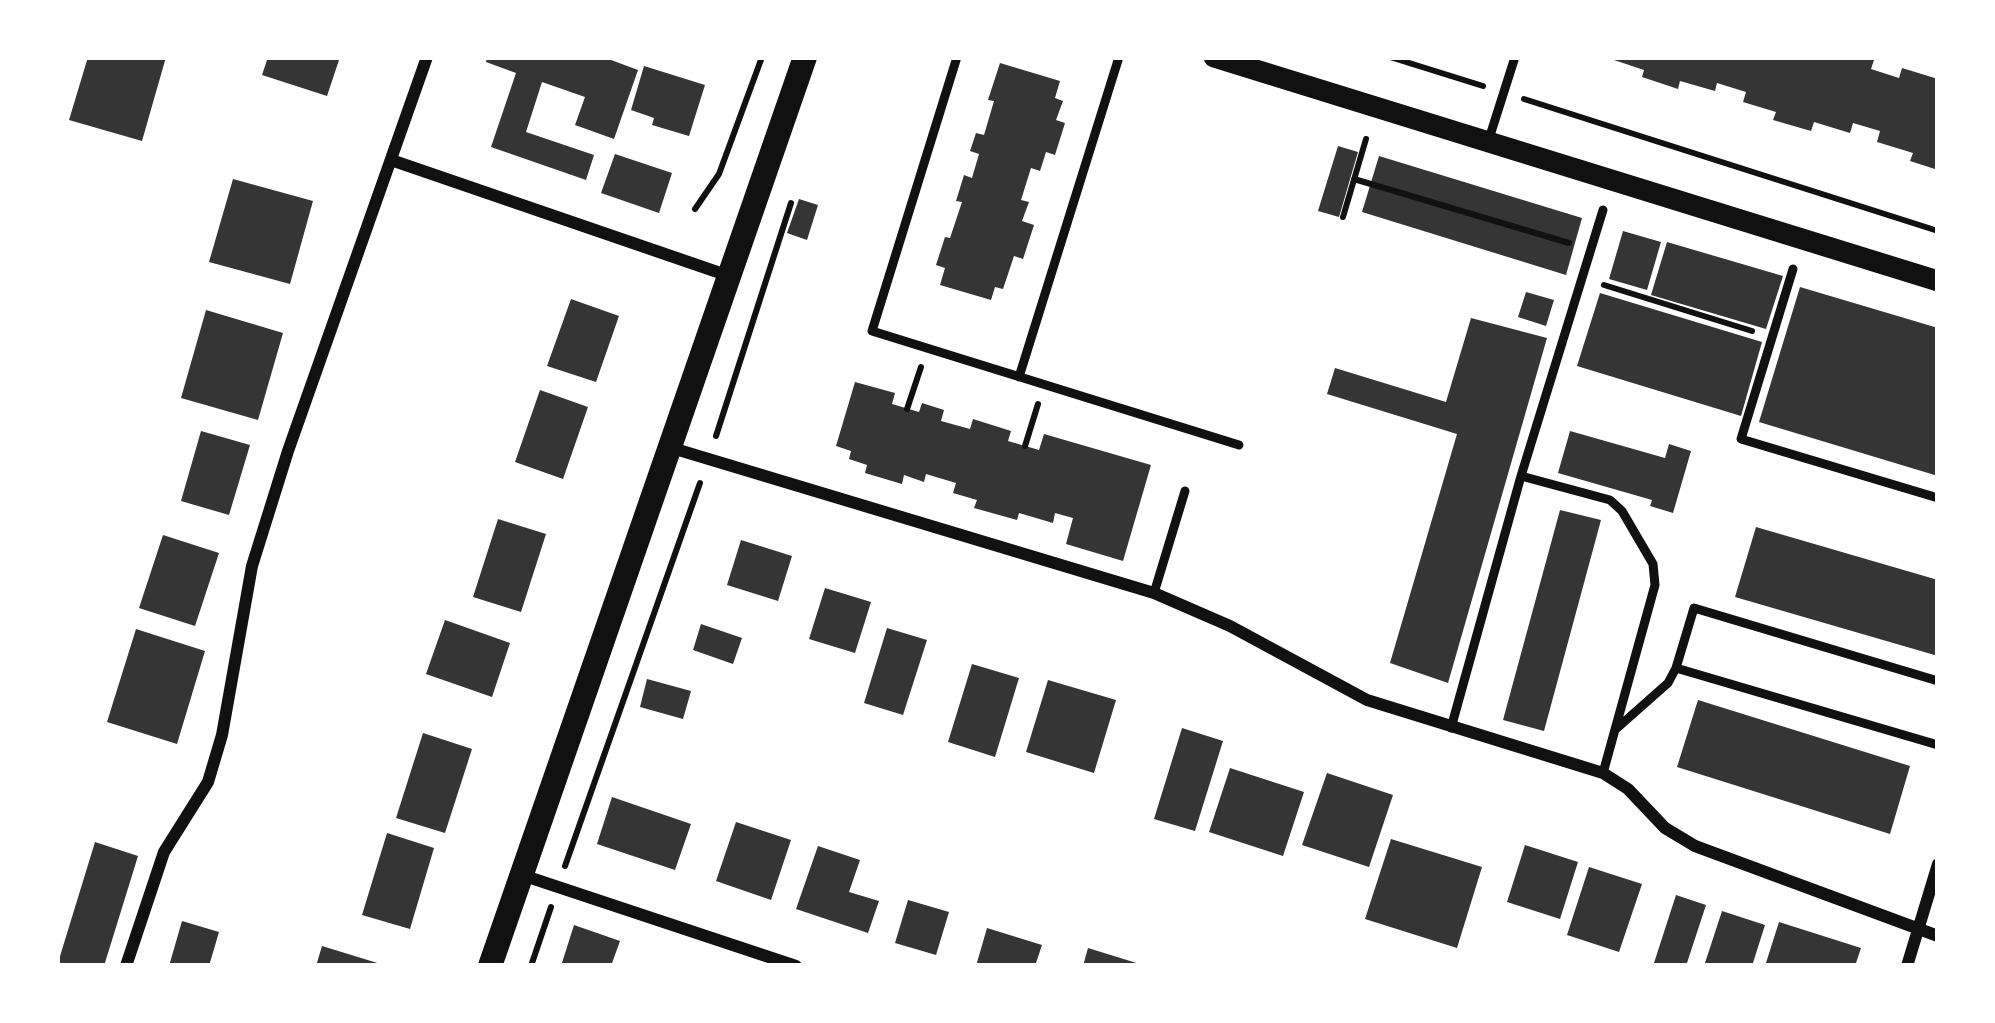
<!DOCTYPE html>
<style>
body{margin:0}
#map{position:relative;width:1995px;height:1023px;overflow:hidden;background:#fff;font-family:Lato,sans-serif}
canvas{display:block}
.frame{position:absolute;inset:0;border:60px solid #fff;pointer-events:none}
</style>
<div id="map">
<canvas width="1995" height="1023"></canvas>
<div class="frame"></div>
</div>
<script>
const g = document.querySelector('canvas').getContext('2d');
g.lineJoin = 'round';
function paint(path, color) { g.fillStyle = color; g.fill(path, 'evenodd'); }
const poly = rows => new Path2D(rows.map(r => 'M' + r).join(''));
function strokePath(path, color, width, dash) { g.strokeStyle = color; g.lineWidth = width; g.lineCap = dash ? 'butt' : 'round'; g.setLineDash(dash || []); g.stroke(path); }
const building = poly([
 [88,57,166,57,142,141,69,120],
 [268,57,340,57,327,96,262,75],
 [487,57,603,57,638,70,614,139,575,125,585,97,542,82,526,132,594,155,586,180,491,147,516,73,486,62],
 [1605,57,1863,57,1874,60,1871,69,1899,78,1902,68,1938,79,1938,170,1910,161,1913,153,1877,142,1880,131,1853,123,1850,133,1814,122,1811,131,1773,120,1776,112,1743,102,1746,92,1717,83,1715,91,1680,81,1678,89,1642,77,1644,70],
 [1000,63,1060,81,1055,98,1063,101,1056,120,1065,123,1055,155,1046,152,1040,171,1031,168,1021,200,1029,202,1022,221,1034,225,1023,259,1014,256,1003,289,995,287,991,300,940,285,945,268,936,265,945,237,950,238,962,202,956,201,964,175,972,178,979,154,970,151,976,133,984,135,994,101,988,100],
 [644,66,705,85,689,136,652,125,654,118,631,110],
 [1338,146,1358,152,1339,217,1318,211],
 [615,154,672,173,659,213,601,193],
 [1379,156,1582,218,1566,275,1362,212],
 [233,179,313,201,290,284,209,262],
 [799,199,818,205,807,240,787,233],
 [1623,231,1661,242,1647,290,1609,279],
 [1667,242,1783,276,1766,329,1651,295],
 [1800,287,1938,328,1938,476,1759,422],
 [1526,292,1554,300,1546,326,1518,317],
 [1600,293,1762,342,1741,416,1577,366],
 [571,299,619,316,596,382,547,366],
 [206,310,283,333,258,420,181,398],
 [1471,318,1547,338,1448,683,1390,663,1457,434,1327,394,1335,368,1446,402],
 [855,382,895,393,892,404,919,412,922,403,944,410,941,421,970,429,973,419,1011,431,1008,441,1039,450,1044,434,1151,465,1123,561,1066,544,1073,518,1055,513,1053,523,1019,513,1017,520,974,508,977,500,953,493,956,483,926,474,924,482,904,475,902,484,865,473,867,465,849,459,851,451,836,446],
 [540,390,588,407,563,479,515,462],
 [201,431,250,445,229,515,181,501],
 [1570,431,1665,458,1669,444,1691,451,1673,513,1650,506,1652,500,1558,473],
 [1560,510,1601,520,1544,731,1503,720],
 [498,519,546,534,521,612,473,597],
 [1756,527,1938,580,1938,656,1735,597],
 [163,535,219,553,195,626,139,608],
 [741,540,792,556,778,601,727,585],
 [825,588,871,602,855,653,809,639],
 [445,620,510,643,492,697,426,674],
 [701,624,742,638,733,664,693,650],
 [887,628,927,640,903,715,864,703],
 [136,629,205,651,177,744,107,722],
 [972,664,1019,678,995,757,948,742],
 [647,679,691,691,683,719,640,707],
 [1048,680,1116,700,1094,773,1026,752],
 [1698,700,1910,766,1890,834,1677,767],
 [1182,728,1223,741,1195,831,1154,819],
 [423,733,472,749,445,833,396,818],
 [1230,768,1304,792,1283,856,1209,832],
 [1327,773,1393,795,1369,867,1302,845],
 [612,797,691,824,675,870,597,844],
 [736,822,791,840,771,900,716,881],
 [387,833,434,848,410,929,362,915],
 [1391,839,1482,867,1457,948,1365,919],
 [95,842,138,856,104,966,57,966],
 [1525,845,1578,862,1560,919,1507,902],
 [818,846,860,860,849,892,879,901,868,933,796,909],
 [1589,867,1642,884,1619,952,1567,935],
 [1676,895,1706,905,1686,966,1653,966],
 [908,900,949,912,936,955,895,943],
 [1722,911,1765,925,1752,966,1704,966],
 [182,921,219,932,209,966,169,966],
 [1779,922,1861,948,1855,966,1765,966],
 [574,925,620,941,611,966,561,966],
 [987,928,1042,945,1035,966,976,966],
 [322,946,384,965,384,966,316,966],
 [1088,948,1143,965,1143,966,1083,966]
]);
const path = poly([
 [1390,57,1483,86],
 [1524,99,1938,231],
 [1354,179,1569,243],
 [695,209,719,174,762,57],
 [1343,217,1366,139],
 [1604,285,1752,331],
 [907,409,921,367],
 [716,436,791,203],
 [1025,446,1038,404],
 [565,866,700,483],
 [531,966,551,907]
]);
const service = poly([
 [957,57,872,331,1239,445],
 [1488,142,1515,57],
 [1793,269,1741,439,1938,498],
 [1019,377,1119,57],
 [1521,476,1610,500,1622,511,1653,564,1655,585,1603,773],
 [1154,593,1185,491],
 [1676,668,1938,745],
 [1451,728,1521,476,1603,210],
 [1616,729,1668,683,1676,668,1694,608,1938,681]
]);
const minor = poly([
 [394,161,729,276],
 [672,448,1154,593,1230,626,1367,700,1603,773,1628,789,1665,828,1695,846,1938,936],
 [522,875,796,966],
 [126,966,164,852,208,782,222,735,252,566,288,451,427,57],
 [1907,966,1938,864]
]);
const tertiary = poly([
 [1214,57,1938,281]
]);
const secondary = poly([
 [490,966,805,57]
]);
paint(building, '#353535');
strokePath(path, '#111', 6);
strokePath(service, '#111', 9);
strokePath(minor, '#111', 12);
strokePath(tertiary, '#111', 21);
strokePath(secondary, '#111', 24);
</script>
